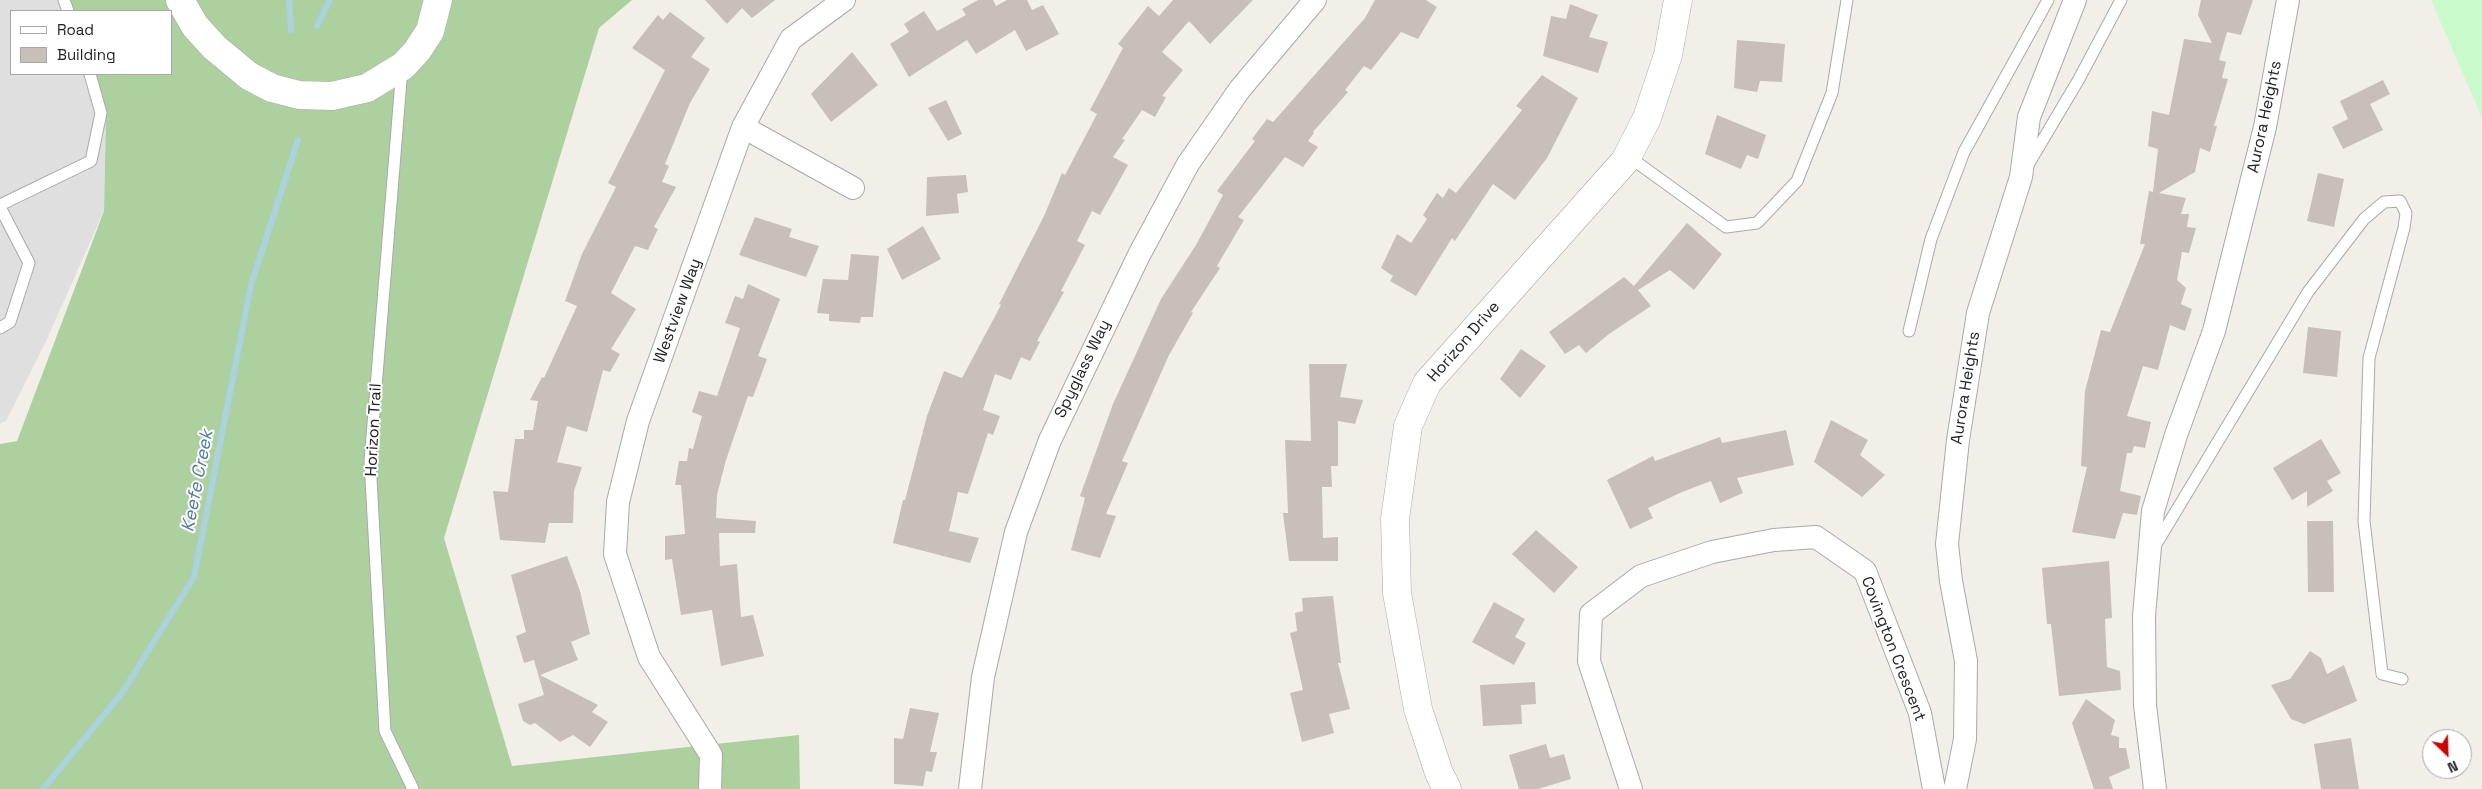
<!DOCTYPE html>
<style>
body{margin:0}
#map{position:relative;width:2482px;height:789px;overflow:hidden;background:#f2efe9;font-family:"Space Grotesk",sans-serif}
canvas{display:block}
.legend{position:absolute;left:10px;top:10px;width:162px;height:65px;box-sizing:border-box;background:#fff;border:1px solid #a7a7a7;margin:0;padding:6px 9px;list-style:none;font-size:15px;color:#222}
.legend li{display:flex;align-items:center;gap:10px;height:25px}
.legend b{width:25px;border:1px solid #a7a7a7}
.north{position:absolute;left:2422px;top:729px;width:50px;height:50px;box-sizing:border-box;background:#fff;border:1px solid #a7a7a7;border-radius:50%;rotate:156deg;font-size:14px;font-weight:700;line-height:20px;text-align:center;color:#222}
.north::after{content:'';display:block;margin:auto;width:18px;height:22px;background:#d40000;clip-path:polygon(50% 0,100% 100%,50% 72%,0 100%)}
</style>
<div id="map">
<canvas width="2482" height="789"></canvas>
<ul class="legend">
<li><b style="height:6px;background:#fff"></b>Road</li>
<li><b style="height:14px;background:#c7bfb8"></b>Building</li>
</ul>
<div class="north">N</div>
</div>
<script>
const g = document.querySelector('canvas').getContext('2d');
g.lineJoin = 'round';
function paint(path, color) { g.fillStyle = color; g.fill(path, 'evenodd'); }
const poly = rows => new Path2D(rows.map(r => 'M' + r).join(''));
function strokePath(path, color, width, dash) { g.strokeStyle = color; g.lineWidth = width; g.lineCap = dash ? 'butt' : 'round'; g.setLineDash(dash || []); g.stroke(path); }
function drawText(font, color, halo, rows, align = 'center') {
  g.font = font + ' "Space Grotesk",sans-serif'; g.lineWidth = 4; g.setLineDash([]); g.textBaseline = 'middle'; g.strokeStyle = halo; g.fillStyle = color; for (const [text, x, y, turn = 0] of rows) {
    g.save(); g.translate(x, y); g.rotate((+turn || 0) * Math.PI / 180); g.textAlign = isNaN(turn) ? turn : align; if (halo) g.strokeText(text, 0, 0); g.fillText(text, 0, 0); g.restore();
  }
}
const residential = poly([
 [0,0,70,0,73,11,11,11,11,74,93,74,106,114,104,211,47,339,6,421,0,424]
]);
const forest = poly([
 [70,0,632,0,599,28,444,538,512,766,799,735,800,789,0,789,0,444,17,441,104,211,106,114,93,74,171,74,171,11,73,11]
]);
const park = poly([
 [2431,0,2482,0,2482,118]
]);
const stream = poly([
 [289,0,291,30],
 [317,26,330,0],
 [43,789,122,693,194,577,251,285,298,140]
]);
const building = poly([
 [705,0,775,0,752,18,742,8,727,24],
 [978,0,993,0,996,6,1007,0,1027,0,1032,10,1043,5,1059,34,1026,51,1015,30,976,54,967,40,909,77,890,44,909,32,904,24,924,11,937,31,966,15,962,9],
 [1173,0,1253,0,1210,44,1189,21,1162,52,1183,70,1162,96,1166,97,1155,117,1142,110,1122,139,1125,140,1113,157,1128,165,1100,215,1092,211,1077,241,1085,245,1061,291,1064,292,1037,341,1040,342,1030,361,1021,357,1011,380,995,374,983,410,1000,416,993,435,988,433,968,494,958,492,949,531,979,538,970,563,893,543,903,500,905,500,927,416,944,371,962,378,1001,305,999,304,1044,216,1062,173,1065,175,1097,114,1090,110,1123,48,1118,44,1148,6,1159,16],
 [1375,0,1426,0,1437,7,1418,39,1401,32,1371,70,1364,66,1345,90,1348,92,1313,132,1314,133,1308,141,1318,147,1303,167,1285,157,1238,217,1244,220,1217,266,1220,268,1191,312,1193,313,1169,355,1122,461,1128,463,1106,514,1116,516,1100,558,1071,550,1085,498,1080,496,1113,404,1161,299,1196,245,1223,195,1217,191,1255,141,1252,139,1267,119,1273,122,1365,18],
 [2201,0,2253,0,2241,35,2227,32,2219,60,2226,62,2222,78,2228,79,2214,126,2217,126,2210,152,2200,148,2195,172,2159,193,2186,198,2181,214,2189,214,2187,227,2196,228,2189,253,2182,252,2177,280,2186,288,2181,304,2192,309,2185,331,2170,325,2158,370,2143,366,2127,416,2151,422,2145,448,2134,446,2132,453,2127,453,2120,491,2141,496,2137,515,2123,513,2115,539,2072,532,2087,467,2081,466,2085,391,2101,330,2110,332,2145,244,2140,244,2149,191,2153,192,2158,149,2148,146,2152,111,2169,115,2184,39,2212,43,2198,15],
 [1570,4,1598,15,1589,37,1608,42,1598,73,1543,56,1551,16,1566,19],
 [670,12,705,38,691,57,710,69,690,103,665,164,669,166,662,182,676,187,654,227,658,229,648,250,635,246,611,293,636,309,611,349,620,354,610,372,603,370,587,432,567,426,557,462,582,467,574,491,573,523,549,523,545,543,500,540,493,491,508,492,515,439,524,439,524,430,533,430,538,401,530,400,542,377,544,378,577,306,565,301,582,254,616,187,608,183,665,70,632,48,658,15,663,20],
 [1737,40,1785,44,1782,82,1760,81,1757,92,1734,88],
 [852,52,878,85,831,122,811,94],
 [1542,75,1578,98,1547,158,1515,200,1493,184,1455,241,1452,238,1416,296,1390,281,1393,276,1381,268,1397,234,1411,243,1427,219,1423,215,1437,193,1443,198,1449,188,1456,193,1522,110,1516,106],
 [2383,80,2390,94,2370,104,2383,130,2343,149,2332,127,2348,119,2340,101],
 [946,100,962,134,948,141,928,108],
 [1717,115,1766,135,1758,159,1747,155,1741,169,1705,154],
 [2318,173,2344,179,2334,227,2307,221],
 [966,175,968,192,957,194,959,213,926,216,927,177],
 [755,217,792,229,789,237,819,246,806,277,739,255],
 [1687,223,1722,254,1694,290,1670,270,1638,290,1651,306,1609,334,1586,353,1579,345,1565,354,1549,332,1624,277,1634,286],
 [923,226,941,259,902,280,887,249],
 [851,254,879,256,873,317,861,317,860,323,829,321,829,314,817,313,823,279,848,280],
 [748,284,780,299,758,356,767,359,753,397,748,396,726,460,717,495,716,518,756,521,755,533,719,533,720,566,737,564,741,617,753,615,764,656,721,666,712,610,681,615,672,559,665,560,665,536,685,534,681,485,675,485,679,461,687,461,689,448,693,449,702,416,692,412,699,391,717,396,740,328,725,323,735,296,743,299],
 [2308,327,2341,331,2337,377,2303,373],
 [1521,349,1546,366,1520,398,1500,379],
 [1309,364,1347,364,1340,397,1363,400,1355,424,1338,421,1338,466,1331,466,1332,487,1322,487,1323,538,1338,537,1338,561,1289,561,1283,513,1288,513,1285,440,1311,441],
 [1831,420,1868,440,1860,455,1885,475,1862,497,1814,462],
 [1786,430,1794,465,1737,478,1743,493,1720,503,1711,481,1682,492,1648,508,1653,518,1630,529,1607,480,1653,456,1655,461,1720,437,1722,443],
 [2321,439,2341,473,2327,481,2333,491,2307,507,2307,491,2292,500,2273,468],
 [2307,521,2333,521,2334,592,2308,592],
 [1536,530,1578,567,1554,593,1512,554],
 [567,556,580,591,590,634,571,642,578,660,540,675,598,705,592,712,608,722,590,747,573,735,560,742,535,723,530,725,523,721,518,704,544,695,534,660,524,663,516,636,526,632,511,575],
 [2109,561,2112,618,2105,619,2107,667,2120,671,2121,690,2059,696,2051,624,2047,624,2042,568],
 [1333,596,1341,663,1338,663,1350,709,1329,714,1334,733,1302,742,1290,693,1303,690,1290,633,1297,631,1295,613,1303,611,1302,598],
 [1494,602,1525,619,1515,637,1526,643,1514,665,1472,642],
 [2310,651,2321,658,2327,674,2344,665,2357,701,2304,724,2291,719,2271,685,2290,679],
 [1535,682,1536,704,1521,705,1522,724,1483,726,1480,685],
 [2086,699,2115,720,2111,735,2119,737,2119,748,2126,748,2130,768,2109,777,2113,789,2094,789,2072,723],
 [910,708,939,713,930,752,937,752,932,772,926,771,923,786,894,784,894,738,903,739],
 [2351,738,2359,789,2321,789,2314,744],
 [1546,744,1550,758,1564,754,1571,779,1538,789,1519,789,1509,755]
]);
const service = poly([
 [64,0,68,11],
 [402,68,370,461,385,731,413,789],
 [1628,156,1726,227,1757,223,1797,181,1832,93,1847,0],
 [2028,165,2079,79,2121,0],
 [0,205,91,161,101,113,90,74],
 [0,207,29,263,10,322,0,328],
 [1909,331,1931,239,1964,152,2048,0],
 [2155,546,2308,292,2364,219,2384,202,2400,201,2406,213,2404,228,2369,358,2364,521,2382,674,2402,679]
]);
const minor = poly([
 [743,127,853,188],
 [710,789,711,755,649,657,615,554,618,502,638,421,743,127,791,39,844,0],
 [970,789,983,677,1016,532,1050,440,1139,255,1188,164,1240,89,1315,0],
 [1631,789,1589,661,1591,614,1641,576,1712,552,1774,540,1816,537,1865,571,1920,713,1934,789],
 [1955,789,1965,739,1966,661,1951,581,1947,544,1958,440,1978,313,2021,177,2029,117,2075,0],
 [2155,789,2145,705,2144,616,2153,511,2176,435,2214,331,2265,127,2288,0]
]);
const tertiary = poly([
 [180,0,195,26,214,47,249,76,272,88,299,95,332,96,367,88,403,66,417,51,430,31,438,0],
 [1447,789,1439,773,1418,709,1397,593,1395,519,1408,426,1427,383,1625,161,1647,118,1668,55,1678,0]
]);
const streetNames = [
 ["Aurora Heights",2265,117,-78],
 ["Westview Way",678,311,-70],
 ["Horizon Drive",1464,342,-49],
 ["Spyglass Way",1083,369,-64],
 ["Aurora Heights",1966,388,-81],
 ["Horizon Trail",374,430,-87],
 ["Covington Crescent",1893,649,69]
];
const waterNames = [
 ["Keefe Creek",198,481,-79]
];
paint(residential, '#e0dfdf');
paint(forest, '#add19e');
paint(park, '#c8facc');
strokePath(stream, '#aad3df', 6);
paint(building, '#c7bfb8');
strokePath(service, '#a9a9a9', 13);
strokePath(minor, '#a9a9a9', 24);
strokePath(tertiary, '#a9a9a9', 29);
strokePath(service, '#fff', 11);
strokePath(minor, '#fff', 22);
strokePath(tertiary, '#fff', 28);
drawText('16px', '#222', '#fff', streetNames);
drawText('italic 18px', '#4a7aab', '#fff', waterNames);
</script>
